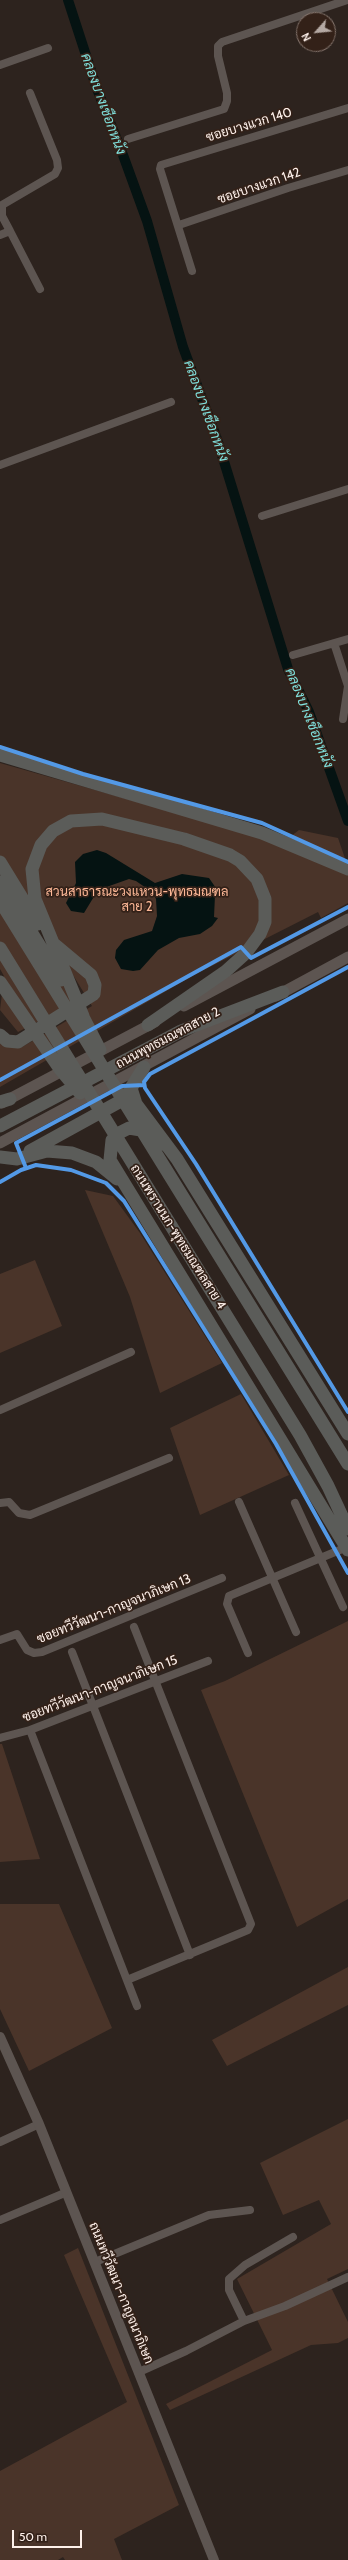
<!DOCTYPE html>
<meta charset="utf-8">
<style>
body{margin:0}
#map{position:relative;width:348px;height:2560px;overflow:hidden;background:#2d231e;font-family:Cabin,sans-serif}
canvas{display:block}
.north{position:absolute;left:296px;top:12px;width:40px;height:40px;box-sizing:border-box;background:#332118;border:1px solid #84746c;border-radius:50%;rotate:243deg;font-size:11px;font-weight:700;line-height:16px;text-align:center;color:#fef1eb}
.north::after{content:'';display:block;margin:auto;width:14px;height:18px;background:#b5a9a3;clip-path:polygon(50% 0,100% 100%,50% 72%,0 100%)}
.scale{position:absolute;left:12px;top:2530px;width:70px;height:18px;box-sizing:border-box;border:2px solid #fef1eb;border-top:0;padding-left:5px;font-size:12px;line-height:14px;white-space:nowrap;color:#fef1eb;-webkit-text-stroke:3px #332118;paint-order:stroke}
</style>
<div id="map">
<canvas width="348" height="2560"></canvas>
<div class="north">N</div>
<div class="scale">50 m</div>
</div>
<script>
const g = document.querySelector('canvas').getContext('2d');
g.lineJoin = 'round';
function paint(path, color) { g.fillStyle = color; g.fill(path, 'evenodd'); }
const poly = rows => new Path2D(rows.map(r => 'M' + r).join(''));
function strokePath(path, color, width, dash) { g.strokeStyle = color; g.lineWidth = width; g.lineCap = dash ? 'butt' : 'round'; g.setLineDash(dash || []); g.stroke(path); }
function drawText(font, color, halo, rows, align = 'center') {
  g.font = font + ' Cabin,Sarabun,sans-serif'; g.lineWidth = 3.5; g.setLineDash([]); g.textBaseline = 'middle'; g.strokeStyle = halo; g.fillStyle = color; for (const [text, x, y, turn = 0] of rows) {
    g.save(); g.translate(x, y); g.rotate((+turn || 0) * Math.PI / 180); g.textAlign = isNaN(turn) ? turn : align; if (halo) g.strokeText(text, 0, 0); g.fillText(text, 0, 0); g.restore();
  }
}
const green = poly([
 [0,763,282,843,299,830,338,838,348,867,348,903,321,918,318,912,194,975,0,1087,0,1041,22,1047,92,1006,0,856],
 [0,889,84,998,18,1032,0,1010,4,976,0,969],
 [85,1190,113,1196,140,1233,222,1363,160,1393,130,1297],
 [35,1260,62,1326,0,1353,0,1274],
 [241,1394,289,1475,200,1515,170,1428],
 [348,1621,348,1899,297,1927,201,1690,225,1681],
 [0,1744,2,1744,40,1859,0,1862],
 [0,1904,59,1904,112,2028,29,2071,0,2009],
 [348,1967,348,2005,227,2066,212,2040],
 [348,2119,348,2269,327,2279,348,2322,348,2338,338,2343,311,2345,170,2410,166,2404,272,2350,237,2279,331,2224,319,2200,283,2215,260,2163],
 [78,2248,179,2505,114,2539,122,2560,65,2560,63,2557,58,2560,0,2560,0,2471,127,2402,64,2255]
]);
const water = poly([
 [97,850,106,853,155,883,182,874,209,878,218,891,219,895,215,895,214,917,218,918,212,926,200,934,179,938,158,950,140,970,133,971,121,969,115,958,116,950,124,940,152,931,157,916,156,899,152,892,136,881,129,879,98,890,84,913,71,911,66,903,76,883,75,862,83,854]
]);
const canal = poly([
 [68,0,97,89,123,155,147,221,183,347,218,442,288,669,309,712,348,821]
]);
const minor = poly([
 [0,65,48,48],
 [128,139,224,109,227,101,227,93,218,56,218,46,222,42,347,0],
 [179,225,288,188,348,170],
 [10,231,40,289],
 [0,235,10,231,2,216,2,205,55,174,58,168,57,160,30,93],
 [192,271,160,169,161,165,348,108],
 [0,465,171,402],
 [262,516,348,489],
 [334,643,348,686,343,719],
 [293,655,348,639],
 [0,1410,131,1352],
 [239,1502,296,1632],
 [0,1503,9,1502,19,1513,30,1515,169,1458],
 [295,1503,343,1607],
 [0,1640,17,1634,27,1650,34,1653,42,1652,222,1578],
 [72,1652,190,1955],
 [248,1653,227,1604,229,1596,347,1547],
 [30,1730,137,2006],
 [0,1738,30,1730,208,1661],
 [127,1980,248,1930,251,1924,134,1627],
 [0,2142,39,2124],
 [0,2220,67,2192],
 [95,2262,209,2215,250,2210],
 [244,2321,229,2290,229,2279,245,2265,293,2237],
 [139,2372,186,2351,244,2321,285,2306,348,2277]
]);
const tertiary = poly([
 [0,2037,39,2124,214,2560]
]);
const secondary = poly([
 [276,996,348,957],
 [184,1006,348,919],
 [2,1103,155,1022],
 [0,1143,250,1009]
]);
const primary = poly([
 [0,755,262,833,348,869],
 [0,862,38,924],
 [0,882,61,980],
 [0,901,348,1464],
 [0,948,300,1435,328,1486,348,1529],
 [0,982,60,1069,80,1093],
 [79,1009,100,1050],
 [83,1016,35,899,32,869,41,845,53,831,71,821,102,819,184,839,230,855,240,861,257,879,265,899,265,922,260,934,246,953,226,971,148,1025],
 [0,1035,7,1041,18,1042,94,994,95,985,91,975,54,944],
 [144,1067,131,1088,136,1104,177,1159,348,1434],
 [0,1102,10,1099],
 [0,1126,181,1031,283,992],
 [167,1146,147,1131,129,1128,119,1133,112,1140,110,1160,348,1550],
 [30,1151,119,1102,128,1093],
 [0,1157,17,1159,47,1151,72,1153,96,1162,117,1179]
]);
const cycleway = poly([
 [0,747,83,774,262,823,348,862],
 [348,967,150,1074,144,1082,145,1088,196,1164,348,1412],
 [0,1080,241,947,251,958,348,907],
 [26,1168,16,1143,122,1086,144,1085],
 [0,1182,21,1170,36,1165,71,1170,106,1183,124,1201,276,1444,348,1573]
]);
const streetNames = [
 ["ซอยบางแวก 140",249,125,-17],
 ["ซอยบางแวก 142",259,186,-19],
 ["ถนนพุทธมณฑลสาย 2",168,1038,-28],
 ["ถนนพรานนก-พุทธมณฑลสาย 4",178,1237,58],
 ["ซอยทวีวัฒนา-กาญจนาภิเษก 13",114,1609,-22],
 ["ซอยทวีวัฒนา-กาญจนาภิเษก 15",100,1689,-21],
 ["ถนนทวีวัฒนา-กาญจนาภิเษก",121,2293,68]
];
const parkNames = [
 ["สวนสาธารณะวงแหวน-พุทธมณฑล",137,892],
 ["สาย 2",137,907]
];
const waterNames = [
 ["คลองบางเชือกหนัง",103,104,70],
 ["คลองบางเชือกหนัง",206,411,70],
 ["คลองบางเชือกหนัง",309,718,68]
];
paint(green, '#4a3429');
paint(water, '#051312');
strokePath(canal, '#051312', 10);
strokePath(minor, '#5d5551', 8);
strokePath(tertiary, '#5d5551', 10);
strokePath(secondary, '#5d5551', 11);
strokePath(primary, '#5b5c59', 13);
strokePath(cycleway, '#5399e6', 4);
drawText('13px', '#fef1eb', '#332118', streetNames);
drawText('13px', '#fdb897', '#332118', parkNames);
drawText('italic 14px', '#80e1dd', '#332118', waterNames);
</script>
